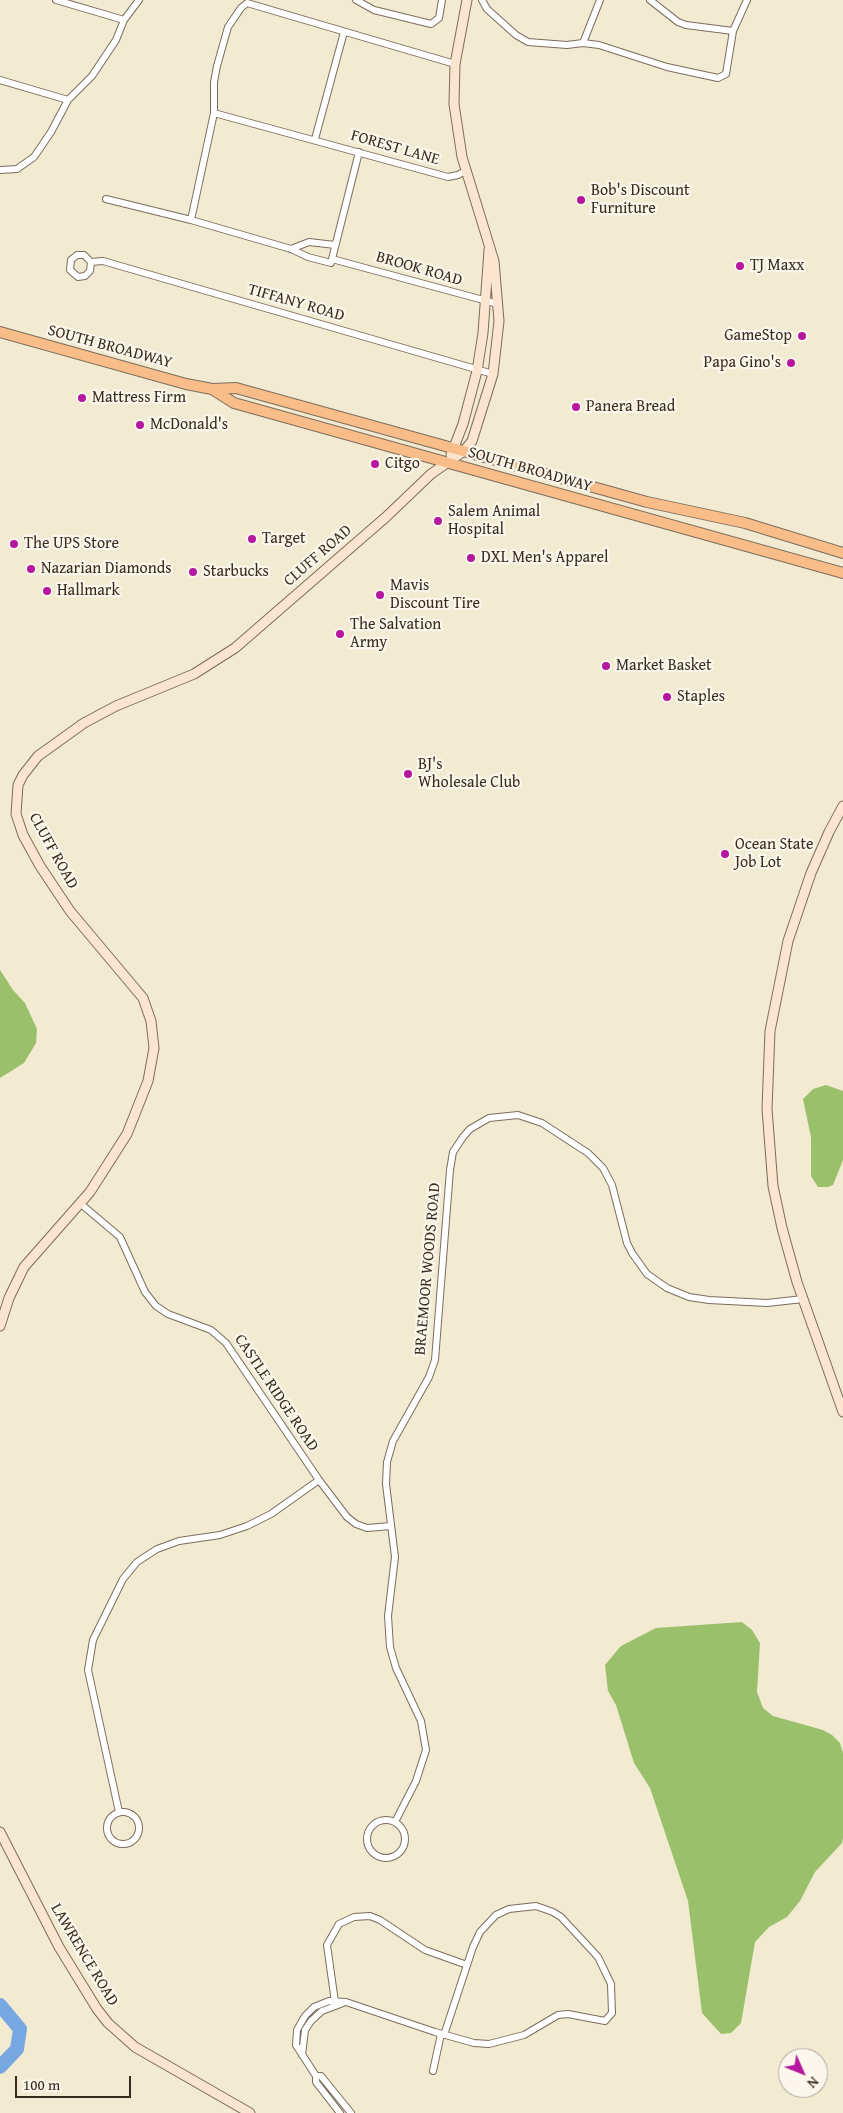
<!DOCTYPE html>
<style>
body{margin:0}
#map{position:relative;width:843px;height:2113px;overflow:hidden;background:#f2ead1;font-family:"Gentium Book Plus",serif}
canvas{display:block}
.north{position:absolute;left:778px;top:2048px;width:50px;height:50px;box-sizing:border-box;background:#fbf7ec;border:1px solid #aea59a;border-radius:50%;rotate:134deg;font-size:14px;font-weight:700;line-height:20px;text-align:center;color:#3b2a1e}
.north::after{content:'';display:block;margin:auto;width:18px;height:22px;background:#b5179e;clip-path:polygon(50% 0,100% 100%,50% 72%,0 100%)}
.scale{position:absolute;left:15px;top:2076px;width:116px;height:22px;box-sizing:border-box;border:2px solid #3b2a1e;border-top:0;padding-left:6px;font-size:15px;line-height:18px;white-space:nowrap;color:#3b2a1e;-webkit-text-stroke:4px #fbf7ec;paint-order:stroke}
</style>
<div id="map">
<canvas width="843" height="2113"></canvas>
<div class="north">N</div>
<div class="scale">100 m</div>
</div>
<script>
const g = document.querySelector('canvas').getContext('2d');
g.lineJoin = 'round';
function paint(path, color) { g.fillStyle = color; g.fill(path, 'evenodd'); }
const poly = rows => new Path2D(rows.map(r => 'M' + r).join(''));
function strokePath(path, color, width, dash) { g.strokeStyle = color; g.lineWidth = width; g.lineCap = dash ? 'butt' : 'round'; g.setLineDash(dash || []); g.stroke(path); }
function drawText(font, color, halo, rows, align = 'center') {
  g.font = font + ' "Gentium Book Plus",serif'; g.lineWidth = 4.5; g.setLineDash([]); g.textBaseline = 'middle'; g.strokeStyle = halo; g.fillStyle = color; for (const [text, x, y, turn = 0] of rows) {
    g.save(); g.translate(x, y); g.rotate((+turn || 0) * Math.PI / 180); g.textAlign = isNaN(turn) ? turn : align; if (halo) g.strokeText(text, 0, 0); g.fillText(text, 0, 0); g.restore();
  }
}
const green = poly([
 [0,970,13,990,25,1003,37,1029,36,1043,24,1063,0,1078],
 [826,1085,843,1091,843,1160,833,1185,828,1187,818,1187,811,1176,811,1137,803,1099,813,1089],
 [742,1622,752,1630,760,1643,757,1692,763,1708,773,1716,823,1730,832,1735,840,1743,843,1753,843,1837,842,1843,815,1872,800,1901,787,1917,769,1927,755,1942,741,2023,731,2033,721,2034,702,2013,688,1901,650,1788,634,1763,616,1705,608,1691,605,1665,621,1646,656,1628]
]);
const river = poly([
 [0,2005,20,2029,17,2049,0,2067]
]);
const street = poly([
 [56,0,124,20],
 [356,0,374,10,431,24,439,18,442,0],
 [482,0,487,9,516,35,528,42,567,45,583,43,599,45,667,67,718,78,726,74,733,31,686,25,678,22,650,0],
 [733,31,747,0],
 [583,43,600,0],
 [0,80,68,100,92,76,116,40,124,20,139,0],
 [214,113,448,177,458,175,467,170],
 [315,139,344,32],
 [0,170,17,169,34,157,51,132,68,100],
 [106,199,191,220,291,249,308,257,331,263,359,152],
 [191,220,214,113,214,82,217,66,228,27,241,8,247,3,455,64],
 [291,249,309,242,335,245],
 [332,259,498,304],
 [91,262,90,271,85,276,78,277,70,270,71,260,77,255,84,255,91,262,103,261,493,374],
 [81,1204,120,1237,145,1292,156,1306,168,1314,211,1330,226,1343,319,1480,347,1517,356,1524,367,1528,391,1526],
 '107 1828a16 16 0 1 1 32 0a16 16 0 1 1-32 0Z',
 [119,1812,88,1670,93,1640,123,1579,137,1562,157,1549,179,1541,220,1535,247,1526,271,1514,319,1480],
 '367 1839a19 19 0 1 1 38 0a19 19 0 1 1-38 0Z',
 [395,1822,416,1781,426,1750,421,1721,396,1668,390,1647,388,1616,395,1557,386,1484,387,1462,393,1441,429,1377,435,1360,450,1170,453,1152,463,1137,470,1129,489,1118,518,1115,542,1123,588,1153,603,1168,612,1185,627,1243,632,1253,647,1274,667,1288,689,1297,709,1300,767,1303,803,1299],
 [335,2002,327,1945,339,1924,354,1917,370,1916,380,1920,425,1950,467,1965],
 [302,2055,305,2030,311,2021,322,2011,343,2003],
 [433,2071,441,2034],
 [316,2076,321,2076,351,2113],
 [340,2113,316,2082,316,2076,296,2045,297,2030,305,2016,314,2007,329,2001,346,2002,435,2032,474,2043,489,2044,524,2035,558,2015,568,2014,605,2021,612,2013,611,1984,598,1957,561,1917,553,1912,536,1906,509,1909,496,1915,480,1932,473,1947,444,2035]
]);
const secondary = poly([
 [451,455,463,424,477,371,483,333,489,250],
 [843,806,829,832,811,873,788,941,770,1031,767,1109,773,1186,782,1228,797,1282,843,1412],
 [0,1326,9,1298,24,1267,90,1192,127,1134,148,1081,154,1048,151,1021,143,998,70,911,40,866,23,835,16,814,18,785,23,775,38,756,84,723,116,706,194,674,235,648,386,517,431,474,464,451,472,441,493,374,499,321,494,261,462,157,454,104,455,64,467,0],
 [0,1832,59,1947,97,2009,108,2023,135,2047,250,2113]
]);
const primary = poly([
 [0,332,186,384,212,389,236,388,647,502,745,523,843,553],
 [212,389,234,403,843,573]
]);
const markers = [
 [581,200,5,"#b5179e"],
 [740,266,5,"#b5179e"],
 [802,336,5,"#b5179e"],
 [791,363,5,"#b5179e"],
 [82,398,5,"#b5179e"],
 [576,407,5,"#b5179e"],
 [140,425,5,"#b5179e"],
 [375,464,5,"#b5179e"],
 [438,521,5,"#b5179e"],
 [252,539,5,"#b5179e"],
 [14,544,5,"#b5179e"],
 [471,558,5,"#b5179e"],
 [31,569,5,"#b5179e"],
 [193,572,5,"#b5179e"],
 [47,591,5,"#b5179e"],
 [380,595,5,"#b5179e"],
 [340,634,5,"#b5179e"],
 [606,666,5,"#b5179e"],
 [667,697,5,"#b5179e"],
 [408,774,5,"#b5179e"],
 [725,854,5,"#b5179e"]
];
const streetNames = [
 ["FOREST LANE",395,148,16],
 ["BROOK ROAD",419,269,16],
 ["TIFFANY ROAD",296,303,16],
 ["SOUTH BROADWAY",110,347,15],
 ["SOUTH BROADWAY",530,470,16],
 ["CLUFF ROAD",318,556,-41],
 ["CLUFF ROAD",53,851,61],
 ["BRAEMOOR WOODS ROAD",428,1269,-85],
 ["CASTLE RIDGE ROAD",276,1393,56],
 ["LAWRENCE ROAD",84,1955,59]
];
const poiNames = [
 ["Bob's Discount",591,191],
 ["Furniture",591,209],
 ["TJ Maxx",750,266],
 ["GameStop",792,336,"right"],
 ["Papa Gino's",781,363,"right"],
 ["Mattress Firm",92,398],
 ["Panera Bread",586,407],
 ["McDonald's",150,425],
 ["Citgo",385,464],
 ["Salem Animal",448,512],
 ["Hospital",448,530],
 ["Target",262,539],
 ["The UPS Store",24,544],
 ["DXL Men's Apparel",481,558],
 ["Nazarian Diamonds",41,569],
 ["Starbucks",203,572],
 ["Mavis",390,586],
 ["Discount Tire",390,604],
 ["Hallmark",57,591],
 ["The Salvation",350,625],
 ["Army",350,643],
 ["Market Basket",616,666],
 ["Staples",677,697],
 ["BJ's",418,765],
 ["Wholesale Club",418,783],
 ["Ocean State",735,845],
 ["Job Lot",735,863]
];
paint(green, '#9ac06b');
strokePath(river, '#77a8e2', 14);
strokePath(street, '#7b6d5d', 8);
strokePath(secondary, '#7b6d5d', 11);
strokePath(primary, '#7b6d5d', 12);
strokePath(street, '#fff', 6);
strokePath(secondary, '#fce5cf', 9);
strokePath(primary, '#f8bd88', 10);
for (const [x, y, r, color] of markers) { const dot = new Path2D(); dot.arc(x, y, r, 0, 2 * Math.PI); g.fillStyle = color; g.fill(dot); strokePath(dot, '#fbf7ec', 2); }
drawText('16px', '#3b2a1e', '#fbf7ec', streetNames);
drawText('16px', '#3b2a1e', '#fbf7ec', poiNames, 'left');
</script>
